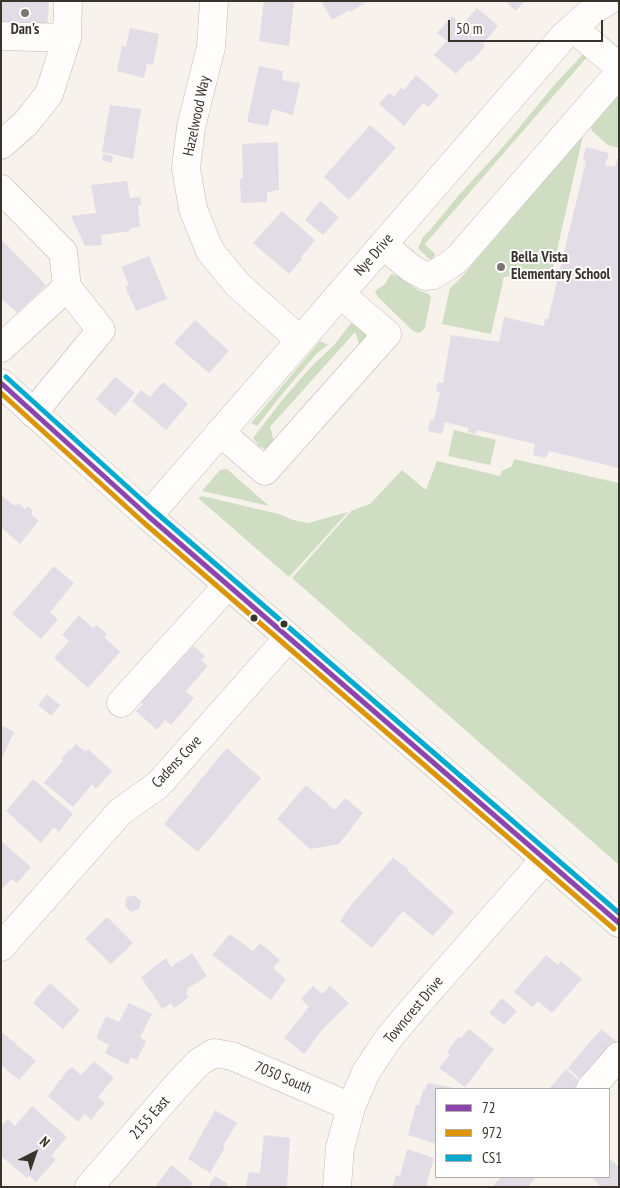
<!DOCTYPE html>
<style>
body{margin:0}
#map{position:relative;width:620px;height:1188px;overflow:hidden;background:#f8f2ec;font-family:"PT Sans Narrow",sans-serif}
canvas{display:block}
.frame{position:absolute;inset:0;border:2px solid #3a332b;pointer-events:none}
.legend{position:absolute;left:435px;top:1088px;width:175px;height:90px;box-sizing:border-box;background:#fff;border:1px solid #b0adaa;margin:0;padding:6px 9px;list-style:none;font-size:15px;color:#3a332b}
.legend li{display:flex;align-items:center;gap:10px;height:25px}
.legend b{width:25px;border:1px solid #b0adaa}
.north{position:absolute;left:10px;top:1128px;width:50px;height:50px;-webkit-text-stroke:4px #fff;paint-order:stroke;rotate:41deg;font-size:14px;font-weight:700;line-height:20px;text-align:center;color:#3a332b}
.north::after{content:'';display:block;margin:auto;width:18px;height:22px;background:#3a332b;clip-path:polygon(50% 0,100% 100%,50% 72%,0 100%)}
.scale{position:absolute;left:448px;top:20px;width:155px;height:22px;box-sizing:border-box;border:2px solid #3a332b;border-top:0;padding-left:6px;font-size:15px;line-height:18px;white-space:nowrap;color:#3a332b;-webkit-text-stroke:4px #fff;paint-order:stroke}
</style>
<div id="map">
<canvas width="620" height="1188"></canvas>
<div class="frame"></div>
<ul class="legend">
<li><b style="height:6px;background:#8e44ad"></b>72</li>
<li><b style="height:6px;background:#db9506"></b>972</li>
<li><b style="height:6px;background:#00a9ce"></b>CS1</li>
</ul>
<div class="north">N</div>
<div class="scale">50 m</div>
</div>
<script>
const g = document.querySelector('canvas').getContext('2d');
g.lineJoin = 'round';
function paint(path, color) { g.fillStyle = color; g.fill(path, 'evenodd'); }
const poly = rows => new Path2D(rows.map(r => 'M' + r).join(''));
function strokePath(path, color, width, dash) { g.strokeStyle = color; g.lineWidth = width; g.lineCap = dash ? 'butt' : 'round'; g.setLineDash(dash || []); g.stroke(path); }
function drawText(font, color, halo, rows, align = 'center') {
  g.font = font + ' "PT Sans Narrow",sans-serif'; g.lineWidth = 4; g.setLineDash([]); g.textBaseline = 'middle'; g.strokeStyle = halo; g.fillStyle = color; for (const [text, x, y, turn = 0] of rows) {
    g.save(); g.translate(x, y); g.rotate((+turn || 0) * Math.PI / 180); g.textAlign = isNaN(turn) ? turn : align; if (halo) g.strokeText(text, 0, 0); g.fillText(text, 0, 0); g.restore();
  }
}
const green = poly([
 [584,53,588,56,425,244,435,254,433,259,431,260,428,258,418,248,423,237,431,229,458,196,503,147,556,83],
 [619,95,619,148,608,145,592,131,591,127],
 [583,136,552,272,504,277,491,334,442,324,450,288,458,281],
 [391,274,398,276,418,290,429,294,431,297,425,328,421,332,418,333,413,331,377,296,375,291,385,284],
 [351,323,362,328,367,333,368,340,360,346,355,332,270,427,275,446,271,449,265,449,259,446,253,438,283,399,311,367,335,344],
 [320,341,328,345,317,353,283,393,257,426,251,423],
 [454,430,496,440,490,465,448,456],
 [514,459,619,483,619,865,292,578,351,511,370,504,402,470,426,490,437,461,500,476,502,471,512,466],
 [227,469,269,506,202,491,220,470],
 [202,496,279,514,293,520,308,523,348,512,289,577,198,498]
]);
const building = poly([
 [1,1,49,1,47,28,1,24],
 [264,1,294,1,289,46,259,41],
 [321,1,368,1,350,12,349,10,332,20],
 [506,1,525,1,515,11],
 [477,8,498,26,483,44,485,46,471,62,469,60,456,74,434,55,447,41,437,33,452,16,462,25],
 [130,28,159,34,153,65,147,64,144,78,117,71,122,46,126,47],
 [259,66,283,71,282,80,300,83,293,115,272,109,268,126,247,122],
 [416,75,439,95,429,107,423,103,404,126,379,104,389,93,394,97,401,88,404,90],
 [110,105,141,109,133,159,102,152],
 [370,125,396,148,349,200,324,177],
 [278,142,279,190,267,192,267,202,241,203,240,179,243,179,242,144],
 [586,147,609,153,605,165,615,167,617,159,619,159,619,468,549,451,546,458,533,455,535,444,477,430,476,434,468,432,469,428,445,422,442,434,428,431,430,420,434,420,440,392,436,391,438,382,443,383,451,335,499,342,504,317,544,326,545,319,548,319,586,161,583,160],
 [103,154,113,156,112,163,102,160],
 [127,181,130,198,140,197,141,205,138,206,140,227,130,228,130,231,101,235,102,245,85,246,71,216,96,213,91,185],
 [320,201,339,217,323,235,305,220],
 [282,211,315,240,301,257,303,258,289,274,253,243],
 [1,239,46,285,17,313,1,298],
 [149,256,167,299,136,311,125,286,129,285,121,267],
 [195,320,229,351,209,373,174,343],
 [115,377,135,393,115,416,96,399],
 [163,382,188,404,166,430,132,401,141,390,150,397],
 [1,495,15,506,18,503,25,509,28,506,33,511,31,514,39,521,20,544,1,527],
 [54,566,74,583,50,612,58,619,41,639,12,614],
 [79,615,93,628,96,625,107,634,104,637,120,652,88,688,54,658,69,641,62,635],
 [193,646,205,656,201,660,208,666,186,691,194,698,171,725,165,720,157,730,136,711,143,704,139,701,147,691,150,693],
 [47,694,60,705,51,716,38,705],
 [1,725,14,732,1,760],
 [76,744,86,752,88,749,112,771,96,789,92,784,73,807,44,783,63,760,61,759,70,749,71,750],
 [227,748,261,778,198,852,164,824],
 [33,779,73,814,59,832,54,827,41,843,6,811],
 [306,785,335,810,345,798,363,813,339,844,310,849,277,819],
 [1,841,31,867,17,883,12,879,1,890],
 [393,858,409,869,407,870,454,912,433,936,403,911,372,948,340,921,354,901],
 [134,895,141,901,139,909,131,912,125,906,126,898],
 [107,917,133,943,111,964,85,939],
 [230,934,253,951,260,943,280,960,273,968,286,979,271,1000,212,955],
 [192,953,207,976,187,989,188,991,186,993,189,997,174,1008,171,1003,162,1009,141,977,166,958,171,967],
 [546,955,558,965,561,961,582,979,552,1013,538,1001,532,1007,514,992],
 [50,983,80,1010,63,1029,33,1003],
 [313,986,322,994,330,986,349,1003,321,1031,304,1054,284,1038,309,1007,301,999],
 [502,998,517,1011,504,1025,489,1013],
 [129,1003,152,1014,140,1037,146,1041,137,1060,131,1057,128,1065,105,1053,109,1045,96,1038,106,1016,119,1022],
 [469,1029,494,1049,465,1087,439,1068,450,1055,447,1052,458,1037,461,1038],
 [601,1029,617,1042,583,1082,568,1068],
 [3,1033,36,1061,19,1080,1,1065,1,1035],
 [94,1061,114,1078,98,1097,105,1103,91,1120,85,1114,78,1122,48,1096,67,1071,72,1067,81,1075],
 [566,1069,582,1083,576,1089,549,1089],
 [428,1083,454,1088,436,1089,436,1144,408,1135,416,1105,419,1105,423,1090,425,1090],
 [32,1106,67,1137,51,1156,56,1159,36,1182,29,1176,27,1178,1,1156,1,1126,8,1119,15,1126],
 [215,1110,237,1123,223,1146,225,1147,210,1173,188,1159],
 [264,1135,290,1138,287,1187,246,1187,249,1172,260,1173],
 [407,1149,434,1158,426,1185,428,1185,427,1187,392,1187,396,1175,400,1176],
 [609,1158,619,1167,619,1184,616,1187,602,1187,591,1177,609,1177],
 [172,1165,193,1183,190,1187,155,1187],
 [215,1176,228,1184,226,1187,208,1187],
 [501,1177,533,1177,535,1178,528,1187,492,1187]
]);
const minor = poly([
 [214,1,211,47,191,127,186,168,193,209,210,251,238,285,300,340],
 [573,28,619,67],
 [1,36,67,38],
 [1,145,26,123,49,94,67,38,68,1],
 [1,189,63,252,67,287],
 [383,245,412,269,425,276,433,275,451,264,460,256,619,73],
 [1,348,67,287,101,330,33,413],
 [220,432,265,471,387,334,340,294],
 [148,516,563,37,592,11,608,1],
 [121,703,228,585],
 [1,947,120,812,158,785,288,638],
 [590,1089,619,1056],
 [89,1187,180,1082,199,1062,214,1053,232,1056,351,1107],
 [337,1187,340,1148,351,1107,366,1072,388,1039,413,1009,544,860]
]);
const major = poly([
 [1,383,148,516,619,923]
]);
const bus1 = poly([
 [1,383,148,516,619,923]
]);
const bus2 = poly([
 [1,393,143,522,614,929]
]);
const bus3 = poly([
 [6,377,153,510,619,913]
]);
const markers = [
 [25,13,5,"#7c766f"],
 [501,267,5,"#7c766f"],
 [254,618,4.5,"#3a332b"],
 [284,624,4.5,"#3a332b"]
];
const poiNames = [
 ["Dan's",25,30],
 ["Bella Vista",511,258,"left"],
 ["Elementary School",511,275,"left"]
];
const streetNames = [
 ["Hazelwood Way",197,116,-78],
 ["Nye Drive",374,255,-49],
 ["Cadens Cove",177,762,-47],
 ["Towncrest Drive",414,1010,-50],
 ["7050 South",283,1078,23],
 ["2155 East",150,1118,-49]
];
paint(green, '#cfdec2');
paint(building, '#e1dce6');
strokePath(minor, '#beb8b2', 29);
strokePath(major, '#beb8b2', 29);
strokePath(minor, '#fefdfc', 28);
strokePath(major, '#fefdfc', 28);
strokePath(bus1, '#8e44ad', 5);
strokePath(bus2, '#db9506', 5);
strokePath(bus3, '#00a9ce', 5);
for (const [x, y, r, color] of markers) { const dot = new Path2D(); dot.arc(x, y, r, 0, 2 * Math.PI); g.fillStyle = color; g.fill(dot); strokePath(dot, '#fff', 2); }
drawText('bold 15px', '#3a332b', '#fff', poiNames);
drawText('15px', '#3a332b', '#fff', streetNames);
</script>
